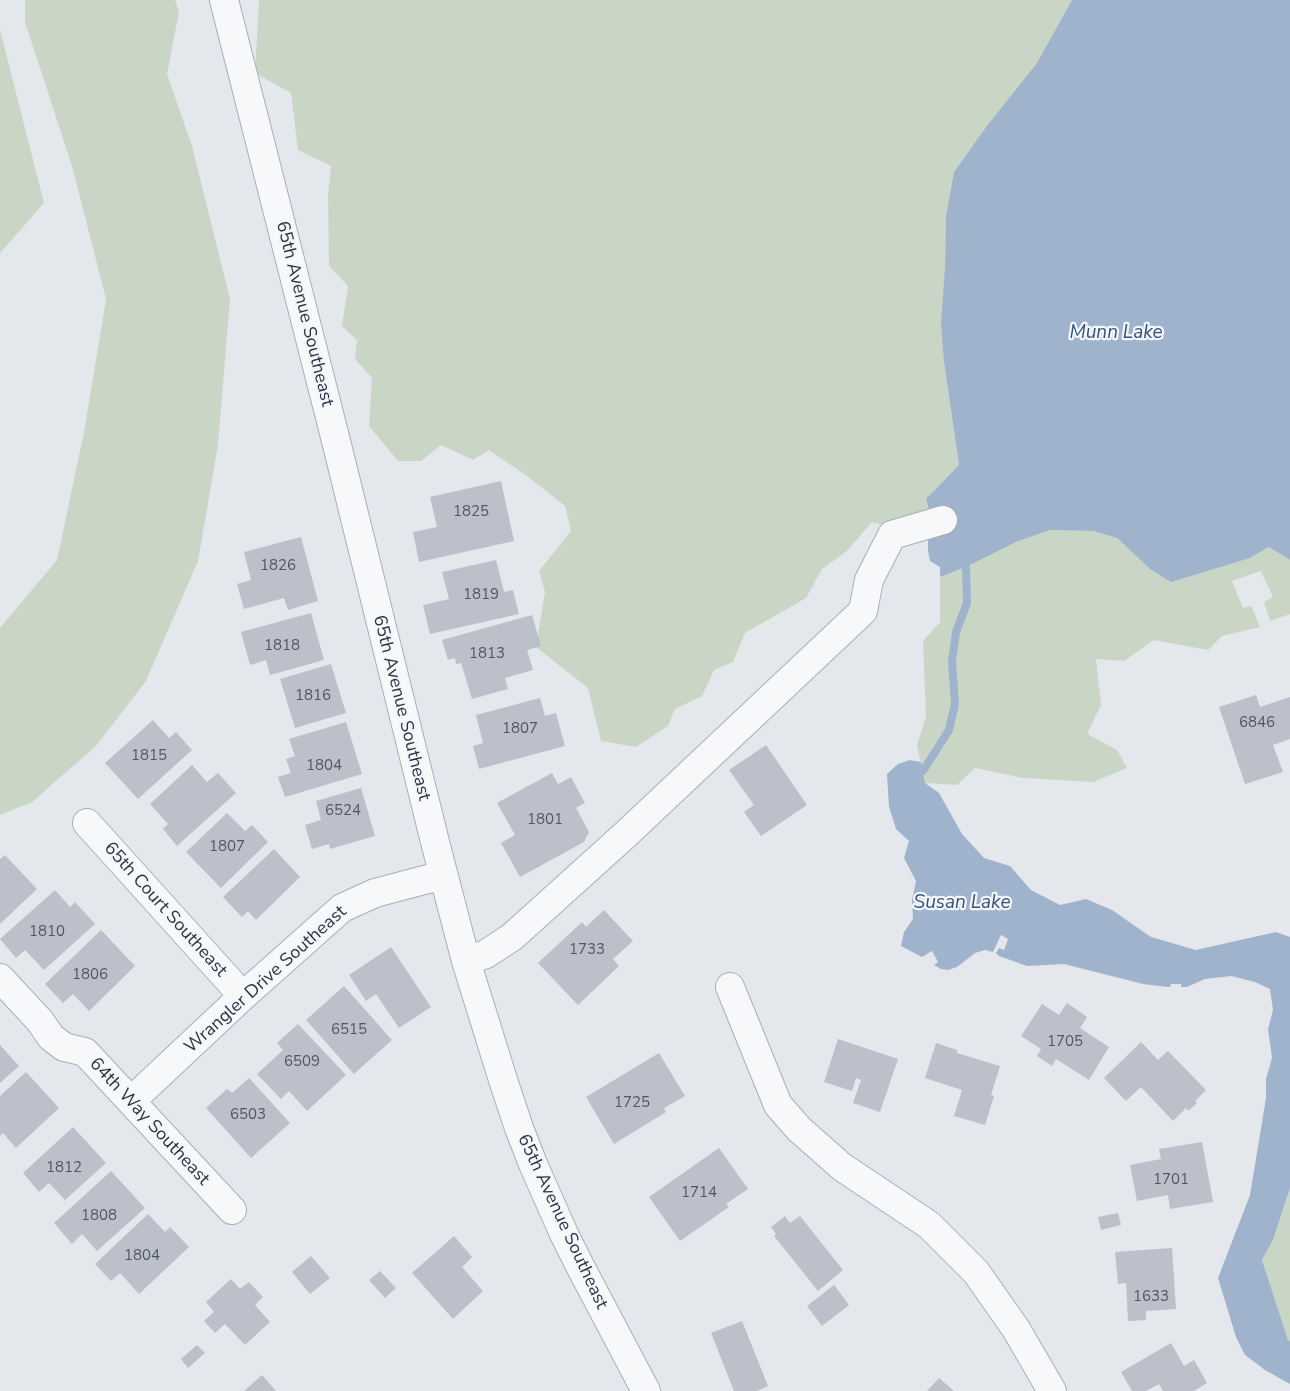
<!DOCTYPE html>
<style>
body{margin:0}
canvas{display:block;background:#e4e7ec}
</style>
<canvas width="1290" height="1391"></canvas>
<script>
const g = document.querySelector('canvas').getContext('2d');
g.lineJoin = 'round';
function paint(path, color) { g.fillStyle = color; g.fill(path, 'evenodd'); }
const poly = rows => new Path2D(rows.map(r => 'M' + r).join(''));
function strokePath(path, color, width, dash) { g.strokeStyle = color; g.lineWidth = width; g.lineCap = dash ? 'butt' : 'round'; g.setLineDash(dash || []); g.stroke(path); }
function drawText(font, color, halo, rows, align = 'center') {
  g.font = font + ' "Nunito Sans",sans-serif'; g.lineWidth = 4.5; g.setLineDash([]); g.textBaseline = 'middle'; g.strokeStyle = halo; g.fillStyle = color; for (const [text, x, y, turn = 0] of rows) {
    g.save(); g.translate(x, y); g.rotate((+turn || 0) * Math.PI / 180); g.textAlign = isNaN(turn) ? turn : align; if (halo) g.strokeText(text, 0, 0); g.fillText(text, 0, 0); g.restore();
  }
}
const green = poly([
 [25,0,175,0,179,12,167,74,192,146,230,299,218,445,198,561,146,681,96,746,32,802,0,815,0,628,57,560,84,432,106,299,72,166,25,22],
 [259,0,1072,0,1038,62,986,127,954,172,946,216,944,362,959,465,926,499,929,512,897,529,872,522,847,551,822,569,806,598,745,633,733,662,714,670,702,696,675,709,668,726,636,747,601,741,588,688,536,647,545,592,539,571,571,531,565,506,527,476,489,450,473,460,441,445,421,461,398,461,369,426,372,378,355,359,357,340,342,326,348,286,329,266,328,197,331,166,298,150,291,93,255,73],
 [0,30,44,203,0,253],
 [1050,530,1093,531,1117,538,1150,569,1225,565,1250,558,1269,547,1290,560,1290,614,1270,621,1264,602,1273,597,1261,571,1232,581,1243,608,1251,606,1260,627,1222,636,1208,650,1154,640,1124,661,1096,659,1101,705,1087,734,1117,750,1127,768,1093,782,1023,778,975,768,957,785,925,783,917,745,926,717,923,641,940,622,940,577,966,567,1016,542],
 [1290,1188,1290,1341,1288,1340,1262,1260,1273,1240]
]);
const water = poly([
 [1072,0,1290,0,1290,560,1269,547,1250,558,1171,582,1150,569,1117,538,1093,531,1050,530,1016,542,966,567,940,577,940,567,930,561,928,551,928,541,935,532,926,499,959,465,944,362,941,324,945,267,946,216,954,172,986,127,1037,63],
 [910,760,921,762,925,783,939,793,962,834,984,858,1010,866,1031,890,1060,905,1086,899,1112,910,1151,937,1196,950,1276,932,1290,937,1290,1188,1273,1240,1262,1260,1288,1340,1290,1341,1290,1384,1265,1370,1245,1355,1236,1337,1218,1278,1250,1195,1266,1098,1266,1079,1272,1058,1268,1029,1273,1010,1270,989,1255,982,1231,976,1205,979,1187,987,1181,987,1181,984,1171,984,1170,987,1168,987,1143,984,1064,964,1027,966,999,956,996,953,999,948,1004,950,1008,939,1001,935,993,952,985,950,975,953,957,967,948,970,941,969,934,965,938,962,932,951,922,957,901,946,904,932,913,919,912,900,916,881,904,858,909,841,896,829,889,807,887,774,898,764]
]);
const stream = poly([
 [923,771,949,730,955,704,952,661,956,632,967,603,966,567]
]);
const building = poly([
 [501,481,514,541,419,562,413,532,437,527,430,497],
 [301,537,318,601,288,610,284,598,244,609,237,584,251,580,244,552],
 [496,560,504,592,513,590,519,614,430,634,423,605,449,599,442,572],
 [311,613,324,660,270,675,266,660,250,665,241,632],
 [532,615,541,646,527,650,533,670,505,678,508,689,472,699,461,663,456,664,455,658,448,660,442,640],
 [331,664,346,713,295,728,280,679],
 [1256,695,1260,707,1290,697,1290,739,1273,745,1283,772,1245,784,1219,707],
 [540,698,545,716,556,713,565,746,479,769,473,746,483,743,476,715],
 [153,720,169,738,176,732,192,750,138,799,105,763],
 [346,722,362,774,285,797,278,777,291,773,286,759,295,756,289,739],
 [766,745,807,805,761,836,744,812,754,805,729,770],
 [192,765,207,782,218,773,236,793,177,846,163,829,168,824,150,804],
 [552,773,558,784,571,777,585,803,576,808,589,832,584,842,520,877,501,843,515,835,497,803],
 [361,788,375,836,330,849,329,844,312,849,305,825,321,820,316,801],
 [227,813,245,831,252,825,268,842,221,888,186,852],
 [274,849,300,877,256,920,248,911,242,917,223,897],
 [5,855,37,889,0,924,0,859],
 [55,890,70,907,75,902,95,924,44,970,25,950,16,958,0,939],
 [604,910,633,941,613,959,619,966,578,1005,538,963,582,922,586,927],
 [101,930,135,966,89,1011,73,994,63,1003,45,984],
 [391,947,431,1007,399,1028,376,994,366,1001,349,975],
 [344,986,392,1040,354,1074,306,1020],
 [1067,1003,1087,1017,1080,1028,1109,1047,1089,1080,1056,1059,1052,1066,1037,1056,1041,1049,1021,1036,1042,1004,1059,1015],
 [298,1024,346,1075,307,1111,289,1091,281,1099,257,1074,283,1050,277,1043],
 [838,1039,898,1059,880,1112,853,1103,861,1080,856,1078,852,1091,824,1082],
 [1141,1042,1158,1060,1168,1051,1206,1090,1195,1101,1197,1103,1188,1111,1186,1108,1173,1121,1141,1087,1126,1101,1104,1078],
 [936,1043,957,1050,957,1053,1000,1066,991,1095,994,1096,985,1125,954,1116,962,1090,925,1078],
 [0,1045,19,1066,0,1083],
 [659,1053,685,1096,664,1108,666,1112,614,1144,586,1097],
 [26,1072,59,1108,16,1148,3,1133,0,1136,0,1096],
 [249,1078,290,1123,251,1158,206,1108,227,1089,232,1093],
 [73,1127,106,1163,65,1200,49,1183,39,1192,23,1173],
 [1202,1142,1213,1202,1170,1209,1168,1195,1137,1201,1130,1165,1161,1159,1159,1149],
 [719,1148,748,1189,726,1204,729,1207,680,1241,649,1197],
 [111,1171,145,1208,97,1251,82,1234,72,1244,54,1223],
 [1118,1213,1121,1225,1101,1230,1098,1217],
 [148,1214,165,1232,170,1227,189,1247,139,1294,120,1273,111,1281,95,1264],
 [785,1216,790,1223,800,1216,843,1270,818,1291,774,1236,776,1234,771,1227],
 [454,1236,472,1257,462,1267,483,1291,453,1319,412,1273],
 [1172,1248,1176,1309,1146,1311,1146,1320,1128,1321,1126,1283,1118,1284,1115,1252],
 [311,1256,330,1278,310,1294,292,1272],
 [380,1271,396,1288,385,1298,369,1280],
 [231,1279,240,1289,249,1282,263,1297,255,1305,270,1322,245,1345,225,1324,215,1333,204,1321,214,1312,206,1302],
 [834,1285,849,1305,822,1326,807,1306],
 [742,1321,768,1386,757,1391,734,1391,711,1333],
 [1171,1343,1184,1366,1194,1360,1207,1383,1194,1391,1163,1391,1159,1384,1146,1391,1132,1391,1121,1372],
 [197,1345,205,1353,188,1368,181,1359],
 [262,1375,276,1391,244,1391],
 [939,1378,954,1391,927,1391]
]);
const minor = poly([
 [224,0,335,437,436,846,466,961,504,1083,519,1128,533,1164,564,1234,580,1266,646,1391],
 [87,823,243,996],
 [466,961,486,954,512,937,625,835,863,611,869,580,892,535,943,520],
 [0,978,40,1021,51,1037,64,1047,85,1052,232,1210],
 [730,987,778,1105,799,1129,842,1167,929,1225,976,1272,1016,1329,1052,1391],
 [131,1101,243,996,342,908,375,893,443,875]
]);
const numberNames = [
 ["1825",471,512],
 ["1826",278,566],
 ["1819",481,595],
 ["1818",282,646],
 ["1813",487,654],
 ["1816",313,696],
 ["6846",1257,723],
 ["1807",520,729],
 ["1815",149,756],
 ["1804",324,766],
 ["6524",343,811],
 ["1801",545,820],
 ["1807",227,847],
 ["1810",47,932],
 ["1733",587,950],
 ["1806",90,975],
 ["6515",349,1030],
 ["1705",1065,1042],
 ["6509",302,1062],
 ["1725",632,1103],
 ["6503",248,1115],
 ["1812",64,1168],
 ["1701",1171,1180],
 ["1714",699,1193],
 ["1808",99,1216],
 ["1804",142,1256],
 ["1633",1151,1297]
];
const streetNames = [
 ["65th Avenue Southeast",304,314,76],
 ["65th Avenue Southeast",401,708,76],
 ["65th Court Southeast",165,910,48],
 ["Wrangler Drive Southeast",266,980,-42],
 ["64th Way Southeast",149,1122,47],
 ["65th Avenue Southeast",562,1222,65]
];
const waterNames = [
 ["Munn Lake",1116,333],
 ["Susan Lake",962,903]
];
paint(green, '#c9d6c5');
paint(water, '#9fb4cc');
strokePath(stream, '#9fb4cc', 8);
paint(building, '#bbc0ca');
strokePath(minor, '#a9aeb7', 30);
strokePath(minor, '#f7f8fa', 28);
drawText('15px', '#4f5766', null, numberNames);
drawText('18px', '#2b3445', '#f4f6f9', streetNames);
drawText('italic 19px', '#34527a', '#f4f6f9', waterNames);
</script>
